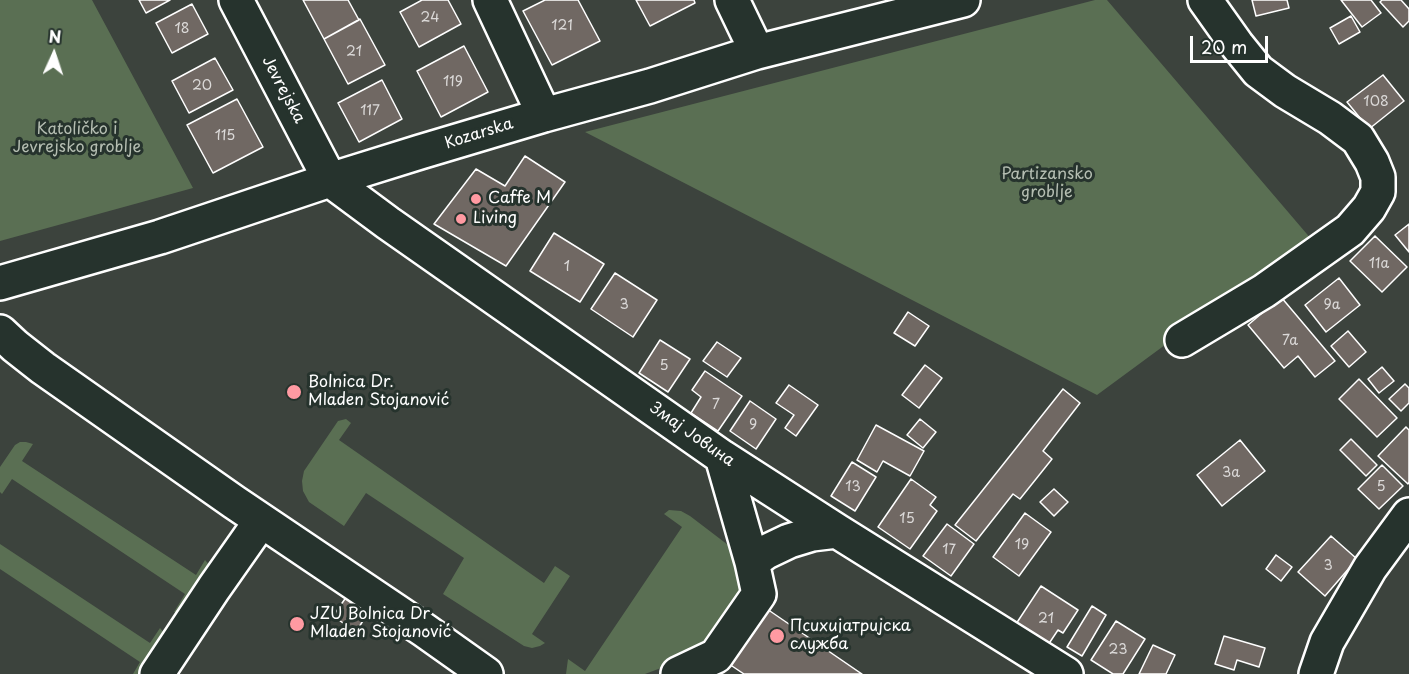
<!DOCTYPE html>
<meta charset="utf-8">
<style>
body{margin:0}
#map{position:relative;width:1409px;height:674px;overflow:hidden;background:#3c433d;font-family:"Playpen Sans",sans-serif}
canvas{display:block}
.north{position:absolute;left:24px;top:24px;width:60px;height:60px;-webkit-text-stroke:4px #26332d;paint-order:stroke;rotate:3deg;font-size:16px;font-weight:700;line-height:24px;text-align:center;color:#fff}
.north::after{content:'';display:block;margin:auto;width:21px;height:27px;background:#fff;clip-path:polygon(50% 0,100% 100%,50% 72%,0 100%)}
.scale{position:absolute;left:1190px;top:36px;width:78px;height:27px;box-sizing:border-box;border:3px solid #fff;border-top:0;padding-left:8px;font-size:18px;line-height:21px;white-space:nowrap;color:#fff;-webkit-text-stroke:4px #26332d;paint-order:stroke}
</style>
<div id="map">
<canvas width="1409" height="674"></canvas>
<div class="north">N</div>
<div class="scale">20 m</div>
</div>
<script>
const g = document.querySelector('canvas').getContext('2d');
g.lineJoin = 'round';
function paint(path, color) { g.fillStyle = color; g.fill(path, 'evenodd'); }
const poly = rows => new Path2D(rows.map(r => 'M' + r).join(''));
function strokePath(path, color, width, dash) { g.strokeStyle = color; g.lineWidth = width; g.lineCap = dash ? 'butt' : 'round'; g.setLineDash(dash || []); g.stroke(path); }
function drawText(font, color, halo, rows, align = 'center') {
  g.font = font + ' "Playpen Sans",sans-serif'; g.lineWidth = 6; g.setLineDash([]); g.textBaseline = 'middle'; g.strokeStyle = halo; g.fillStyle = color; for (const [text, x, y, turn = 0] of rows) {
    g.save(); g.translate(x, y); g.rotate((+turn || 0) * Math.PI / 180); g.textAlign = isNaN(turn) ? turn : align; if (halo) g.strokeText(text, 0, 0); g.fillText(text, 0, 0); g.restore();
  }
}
const green = poly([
 [0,0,92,0,193,188,0,241],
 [1095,0,1107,0,1312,240,1169,342,1097,395,585,132],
 [346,419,351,423,339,440,544,583,555,566,570,576,532,634,545,643,540,646,532,648,524,646,443,594,464,558,366,493,344,526,309,502,303,491,302,481,304,471,338,421],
 [20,442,26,442,33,444,22,461,196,575,205,560,211,567,179,614,174,612,185,594,12,479,2,494,0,492,0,467,15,445],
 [669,510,681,511,690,516,757,567,716,638,693,656,645,674,566,674,568,659,585,671,682,527,664,514],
 [0,544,150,643,160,628,165,634,151,674,133,674,140,662,0,569]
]);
const building = poly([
 [139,0,170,0,146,13,139,0],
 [303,0,348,0,359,20,324,39,303,0],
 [422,0,448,0,461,24,419,47,400,12,422,0],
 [545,0,578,0,600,41,552,65,523,11,545,0],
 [636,0,694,0,695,3,650,26,636,0],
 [1252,0,1287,0,1289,8,1256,16,1252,0],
 [1341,0,1371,0,1381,13,1362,27,1341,0],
 [1382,0,1401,0,1409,9,1409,21,1403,27,1380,2,1382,0],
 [192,4,208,34,172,53,156,23,192,4],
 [1351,16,1360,32,1339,44,1330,28,1351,16],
 [360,19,385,65,348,84,324,39,360,19],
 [464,46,488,92,441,117,417,71,464,46],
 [215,58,233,90,189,113,172,81,215,58],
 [1383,75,1404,101,1369,129,1347,102,1383,75],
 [382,80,402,119,359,142,338,103,382,80],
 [237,99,263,147,213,173,187,125,237,99],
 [525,156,565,182,506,266,434,224,476,169,505,186,525,156],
 [1409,224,1409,252,1395,235,1409,224],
 [554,233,604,264,580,302,530,271,554,233],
 [1375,236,1407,267,1382,292,1350,261,1375,236],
 [615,273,657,300,633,337,591,309,615,273],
 [1339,278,1360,305,1326,332,1305,305,1339,278],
 [1281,297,1335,361,1315,377,1298,356,1284,368,1248,325,1281,297],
 [908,312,929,326,915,346,894,333,908,312],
 [1348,331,1366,352,1349,367,1331,346,1348,331],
 [660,340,690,359,668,392,639,373,660,340],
 [717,342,741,358,727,377,703,361,717,342],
 [925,365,942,378,919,408,902,395,925,365],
 [1382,367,1394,381,1379,393,1368,379,1382,367],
 [705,371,742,396,718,431,691,413,701,397,692,390,705,371],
 [1359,379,1397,418,1377,437,1339,399,1359,379],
 [1405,384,1409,388,1409,403,1401,411,1389,399,1405,384],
 [789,385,818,405,796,436,785,428,794,415,776,403,789,385],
 [1063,389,1080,403,1043,451,1052,459,1020,499,1013,494,976,541,955,525,1063,389],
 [750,401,776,419,756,449,730,431,750,401],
 [920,419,936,432,923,448,907,435,920,419],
 [876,425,924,451,910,476,883,461,877,472,857,460,876,425],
 [1406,427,1409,430,1409,482,1408,484,1378,456,1406,427],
 [1351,439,1377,465,1366,476,1340,450,1351,439],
 [1240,440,1265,471,1222,506,1197,475,1240,440],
 [852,462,876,477,855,511,831,496,852,462],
 [1382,465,1403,486,1379,509,1358,489,1382,465],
 [911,479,936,497,930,505,937,511,910,549,878,527,911,479],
 [1054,489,1068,502,1054,516,1040,502,1054,489],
 [1025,513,1051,532,1019,576,993,557,1025,513],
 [947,524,974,544,951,576,923,556,947,524],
 [1331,536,1357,559,1325,596,1298,572,1331,536],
 [1276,555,1292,567,1281,581,1266,569,1276,555],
 [1041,586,1078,610,1063,633,1058,630,1046,648,1014,627,1041,586],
 [347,596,369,611,356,632,333,616,347,596],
 [1092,606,1106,615,1082,656,1067,647,1092,606],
 [767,609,862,674,744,674,729,664,767,609],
 [1116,621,1145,639,1123,674,1113,674,1091,660,1116,621],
 [1224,636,1265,648,1259,667,1237,660,1234,670,1215,664,1224,636],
 [1153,645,1175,655,1166,674,1139,674,1153,645]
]);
const minor = poly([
 [236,0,330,180,388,223,722,457,837,531,1066,674],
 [490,0,544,115],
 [732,0,757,52],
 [0,283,160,237,330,180,420,152,544,115,650,86,757,52,963,0],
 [0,332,15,346,43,368,234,502,424,630,486,674],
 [1182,340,1264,291,1350,230,1369,208,1378,192,1378,177,1372,162,1358,139,1330,118,1285,91,1258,71,1237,45,1205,0],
 [752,562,766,552,789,541,812,534,837,531],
 [157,674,214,588,261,521],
 [678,674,716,656,759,594,752,562,722,457],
 [1316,674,1327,642,1370,568,1409,515]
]);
const markers = [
 [476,199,6,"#ff9aa2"],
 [461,219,6,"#ff9aa2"],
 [294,392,8,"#ff9aa2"],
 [297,624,8,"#ff9aa2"],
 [777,636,8,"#ff9aa2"]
];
const numberNames = [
 ["24",430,18],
 ["121",562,26],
 ["18",182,29],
 ["21",354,52],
 ["119",453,82],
 ["20",202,86],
 ["108",1376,102],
 ["117",370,111],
 ["115",225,136],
 ["11a",1379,264],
 ["1",567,267],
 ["3",624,305],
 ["9a",1332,305],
 ["7a",1290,341],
 ["5",664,366],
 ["7",716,405],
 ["9",753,425],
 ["3a",1231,473],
 ["13",853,487],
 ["5",1381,487],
 ["15",907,519],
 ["19",1022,545],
 ["17",949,550],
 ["3",1328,566],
 ["21",1046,619],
 ["23",1118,650]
];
const streetNames = [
 ["Jevrejska",283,90,62],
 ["Kozarska",479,134,-17],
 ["Змај Јовина",692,435,35]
];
const parkNames = [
 ["Katoličko i",77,130],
 ["Jevrejsko groblje",77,148],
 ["Partizansko",1047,175],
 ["groblje",1047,193]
];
const poiNames = [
 ["Caffe M",488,199],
 ["Living",473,219],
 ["Bolnica Dr.",308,383],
 ["Mladen Stojanović",308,401],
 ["JZU Bolnica Dr",310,615],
 ["Mladen Stojanović",310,633],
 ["Психијатријска",790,627],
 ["служба",790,645]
];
paint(green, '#5a6f53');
paint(building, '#706863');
strokePath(building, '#fff', 1.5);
strokePath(minor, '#fff', 38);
strokePath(minor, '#26332d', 33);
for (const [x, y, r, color] of markers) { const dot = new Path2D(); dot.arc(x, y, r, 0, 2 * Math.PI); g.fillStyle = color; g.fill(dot); strokePath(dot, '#26332d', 2); }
drawText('14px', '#dbd9d8', null, numberNames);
drawText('16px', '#fff', '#26332d', streetNames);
drawText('16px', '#b5beb2', '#26332d', parkNames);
drawText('16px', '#fff', '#26332d', poiNames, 'left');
</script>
